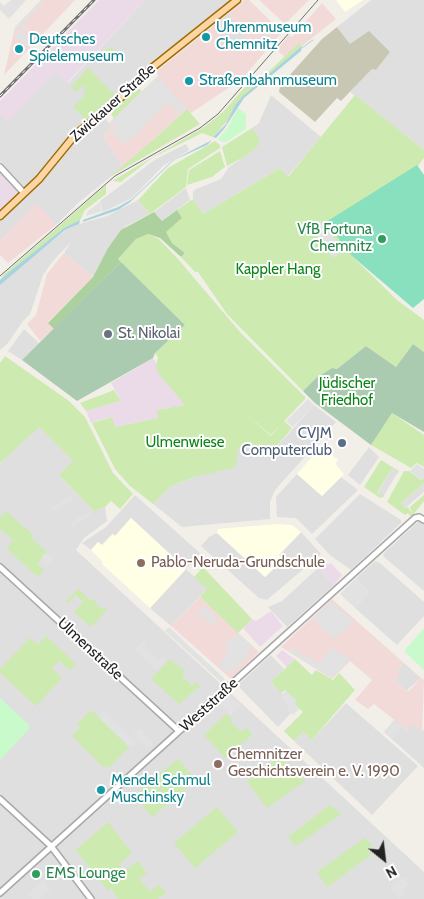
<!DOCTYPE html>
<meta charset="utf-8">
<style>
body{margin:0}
#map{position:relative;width:424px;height:899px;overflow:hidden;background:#f2efe9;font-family:Cabin,sans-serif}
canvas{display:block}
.north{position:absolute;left:359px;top:834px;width:50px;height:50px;-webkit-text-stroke:4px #fff;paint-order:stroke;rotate:151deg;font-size:14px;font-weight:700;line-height:20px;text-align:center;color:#222}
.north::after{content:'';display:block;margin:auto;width:18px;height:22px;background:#222;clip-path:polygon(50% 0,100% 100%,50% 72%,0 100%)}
</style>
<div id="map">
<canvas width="424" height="899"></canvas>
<div class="north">N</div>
</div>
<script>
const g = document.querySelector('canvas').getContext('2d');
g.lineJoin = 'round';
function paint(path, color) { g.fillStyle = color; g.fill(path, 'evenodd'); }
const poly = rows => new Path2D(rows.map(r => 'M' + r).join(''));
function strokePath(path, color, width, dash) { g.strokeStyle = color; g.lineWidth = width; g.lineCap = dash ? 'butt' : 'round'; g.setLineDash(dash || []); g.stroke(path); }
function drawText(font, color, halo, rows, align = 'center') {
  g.font = font + ' Cabin,sans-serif'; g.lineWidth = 4; g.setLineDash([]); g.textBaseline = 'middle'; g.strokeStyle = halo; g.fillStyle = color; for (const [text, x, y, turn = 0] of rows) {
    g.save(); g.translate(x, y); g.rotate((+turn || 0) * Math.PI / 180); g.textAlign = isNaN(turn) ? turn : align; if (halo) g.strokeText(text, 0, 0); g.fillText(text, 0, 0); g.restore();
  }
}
const residential = poly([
 [145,0,235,0,101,114,112,126,103,136,123,167,78,203,56,225,37,204,0,241,0,219,29,192,0,161,0,114,8,121,56,70,68,83],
 [371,0,424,0,424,150,350,92,372,69,376,70,390,52,350,44,337,27],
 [229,13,247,41,238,47,229,47,214,25],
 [271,95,321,137,287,177,280,168,203,214,193,199,193,192,196,189,221,179,229,167,247,155,259,142,252,128,259,123],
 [186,144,189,150,163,166,132,198,103,212,100,201,156,159],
 [186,188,190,200,162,221,154,212],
 [138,200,150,214,126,226,108,248,93,277,64,253,71,242,53,261,43,275,30,314,23,321,8,343,0,350,0,285,4,279,66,230,79,224,107,216],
 [24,329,39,343,22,360,8,351],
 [314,405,336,422,275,490,270,502,270,519,182,527,153,504,171,486,194,477,237,448,266,449,271,453],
 [38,426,73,461,60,476,94,511,105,507,107,521,84,538,76,550,424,872,424,899,0,899,0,463],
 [369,447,379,457,360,485,348,475],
 [392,468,398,472,383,497,377,494],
 [297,474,322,496,341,477,358,490,312,534,296,518,277,517,276,497],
 [424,483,424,492,405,508,401,503],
 [360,494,401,520,401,523,351,570,330,555,315,539],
 [135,495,201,554,186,569,207,589,171,626,150,608,186,569,155,540,131,518,115,536,112,534,102,545,98,542,91,550,82,543,106,527],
 [419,521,424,523,424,591,383,556,384,553],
 [301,532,321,554,267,600,259,598,201,546,209,537,217,533,265,577,283,560,279,555],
 [375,561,380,563,424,602,424,616,397,645,355,608,369,592,356,578],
 [318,568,334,585,287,627,268,607,282,601],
 [271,655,284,669,271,683,284,695,289,706,287,709,291,713,278,727,240,688,240,683],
 [404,663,421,678,406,691,395,681,399,676,396,672],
 [346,703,418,766,372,815,294,741,303,732,312,740],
 [395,719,407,730,413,723,422,731,424,729,424,768,384,732]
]);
const commercial = poly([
 [41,0,75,0,4,75,15,27],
 [244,0,249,0,282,32,242,79,191,113,187,109,123,167,103,136,112,126,109,123,158,76,157,71,214,25,229,47,238,47,247,41,229,13],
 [259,0,309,0,285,24],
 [322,3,336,19,302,46,299,44,285,57,277,50,289,35,292,37],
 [37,203,56,225,8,263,0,255,0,241],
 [64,253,93,277,48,322,54,329,40,341,27,324,36,315,47,274],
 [200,597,259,652,231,679,171,626],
 [332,599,404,663,396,672,400,675,395,681,406,691,409,691,421,678,424,680,422,731,413,724,407,730,374,704,368,709,355,700,372,680,350,661,332,679,281,647]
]);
const industrial = poly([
 [99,0,145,0,67,83,56,70,8,122,0,114,0,101],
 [0,173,19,193,0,211],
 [153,358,186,405,158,410,159,418,115,427,111,417,91,423,86,411,121,401,111,383],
 [331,563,342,575,334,585,318,568],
 [271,611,283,626,260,647,243,628,252,619,256,621],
 [282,650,295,659,287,667,276,656]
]);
const education = poly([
 [336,0,363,0,345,12],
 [321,446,338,460,336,463,337,466,344,474,322,496,297,474],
 [131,518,186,569,150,608,102,564,103,562,91,550,98,542,102,545,113,534,115,536],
 [278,524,292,525,301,532,279,555,283,560,265,577,217,533,218,529]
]);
const construction = poly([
 [337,27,350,44,369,31,390,52,376,70,372,69,341,101,337,98,315,122,279,92,280,86,322,39]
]);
const grass = poly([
 [299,43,302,46,268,76,266,74],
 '104 54a6 6 0 1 1 12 0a6 6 0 1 1-12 0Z',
 [88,68,115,95,86,120,73,107,85,95,83,92,86,89,82,86,76,92,71,87],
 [245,87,254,87,235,105,228,120,213,137,202,133,152,158,121,182,112,181,204,127,223,112],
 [138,88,142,91,114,119,111,113],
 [355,95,424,150,424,158,352,256,397,300,424,320,424,352,413,344,396,367,366,346,337,369,332,368,316,378,303,391,227,314,198,272,195,272,181,257,185,253,172,243,165,232,182,218,177,210,193,199,203,214,280,168,288,177],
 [187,109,200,124,110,177,154,139],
 [252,128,260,140,258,145,246,156,227,166,222,147],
 [215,141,220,145,220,148,188,169,186,187,150,214,138,200,168,168],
 [220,151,225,167,212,177,187,185,189,170],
 [106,185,106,194,85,210,80,220,64,228,0,280,4,274],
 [148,234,159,239,178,259,240,332,305,397,305,399,271,435,245,413,271,436,284,421,292,428,271,453,266,449,238,448,236,467,194,477,171,486,153,504,129,485,115,469,92,423,112,417,115,427,158,418,157,410,185,405,158,373,156,366,158,358,155,353,185,325,118,259,136,239],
 [5,356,69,401,85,417,113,473,133,494,120,509,111,501,105,507,94,511,59,475,73,461,39,427,0,463,0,363],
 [114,390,121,401,86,411,80,403],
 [392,413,424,435,424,467,417,463,411,468,371,445],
 [381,460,399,471,397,475,398,472,392,468,377,493,385,496,380,498,364,487],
 [404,471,409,471,421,480,424,478,424,483,401,503,405,508,408,507,413,515,411,517,408,513,405,515,387,502],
 [424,495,424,501,413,515,410,507],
 [6,511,33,535,32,539,47,552,37,564,44,570,38,577,7,549,13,540,0,529,0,518],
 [203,567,252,619,238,633,200,597,207,589,194,577],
 [78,589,90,600,97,599,94,602,102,609,104,607,107,610,91,627,74,612,83,602,76,595,68,603,66,601],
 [46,636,76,664,70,670,59,661,52,668,62,678,36,706,0,673,0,669,30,638,38,645],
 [170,659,184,670,183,677,192,686,196,682,200,686,179,704,151,679],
 [295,659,312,675,316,670,333,680,339,673,355,690,312,740,303,732,294,741,284,731,303,712,294,704,296,701,285,690,281,693,271,682],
 [91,710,129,747,109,768,107,765,104,768,72,736,80,728,77,724],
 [226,714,232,718,230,721,241,732,246,727,252,735,225,758,204,735],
 [278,757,305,781,267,808,247,782],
 [178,759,196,780,152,817,134,795],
 [330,805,341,814,296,846,288,837],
 [217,807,238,832,195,868,174,843],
 [108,822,132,853,119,864,125,871,138,861,147,873,139,879,150,892,159,885,166,893,158,899,118,899,111,888,108,891,76,850],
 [365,838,372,845,368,849,372,854,327,887,317,872]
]);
const forest = poly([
 [177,210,182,218,166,232,172,243,185,253,181,257,160,238,148,234,136,239,118,259,121,262,54,329,48,323,93,277,108,248,121,230,154,212,162,221]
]);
const cemetery = poly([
 [121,262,185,325,155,353,153,358,77,401,22,360],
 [413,344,424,352,424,432,392,413,371,445,315,403,303,391,316,378,332,368,337,369,366,346,396,367]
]);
const park = poly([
 [238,108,246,114,246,129,226,142,220,141,218,139,227,129],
 [424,628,424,670,404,651],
 [0,698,29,725,29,729,0,760]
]);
const pitch = poly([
 [417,165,424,175,424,299,413,308,352,256,326,222]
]);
const parking = poly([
 [11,0,26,0,9,19,0,10,0,2,4,6],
 [42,0,44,2,18,29,15,27],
 [25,25,27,26,22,32,28,38,33,32,38,37,28,48,15,36],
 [174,43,175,45,145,69,117,97,143,68],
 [158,76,187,109,180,115,168,103,150,119,152,121,150,123,147,122,142,126,144,128,124,144,113,133,110,136,108,134,116,127,111,121],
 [100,202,102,211,86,216,88,211],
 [320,220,344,250,333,258,309,227],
 [308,399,314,405,293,427,286,421],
 [417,464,424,469,424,478,421,480,410,471],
 [72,495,74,499,53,511,51,507],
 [89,512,92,515,72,527,70,523],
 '41.5 559a5.5 5.5 0 1 1 11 0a5.5 5.5 0 1 1-11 0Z',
 [356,578,369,592,355,608,340,594],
 [330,603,333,603,354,622,333,639,313,619],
 [204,606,218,619,213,625,201,614,199,617,196,615],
 [169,627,225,679,222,683,165,631],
 [238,633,254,648,246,651,249,655,232,672,229,669,225,672,219,666,228,650,224,646],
 [143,640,147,643,144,647,158,661,162,657,166,661,159,669,157,668,155,670,134,650],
 [291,648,320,663,331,648,350,659,332,678,289,652],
 [285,690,297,701,294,704,299,709,293,715,286,709,289,706,281,699],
 [228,694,241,706,231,716,218,702],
 [103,710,136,742,131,748,100,719,100,714],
 [395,720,402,727,392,738,385,732],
 [140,728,154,745,148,750,133,734],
 [404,877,409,885,403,890,406,895,399,899,390,887],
 [43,881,51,889,40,899,32,899,28,894]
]);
const water = poly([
 [302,46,301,51,244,98,224,129,216,138,213,137,226,124,235,105,243,96],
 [212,140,207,145,174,160,129,203,118,210,83,222,83,220,118,207,132,199,173,160],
 [80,220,79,224,65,230,0,285,0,280,14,268,64,228]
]);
const stream = poly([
 [302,48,313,40]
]);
const minor = poly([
 [0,167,24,193],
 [0,567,179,731],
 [0,799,51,846,91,899],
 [0,893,415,518,419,517,424,520]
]);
const major = poly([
 [0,216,39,179,75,135,115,103,153,67,237,0]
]);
const tram = poly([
 [0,276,115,176,200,128,218,114,318,0]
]);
const rail = poly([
 [0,96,94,0]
]);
const markers = [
 [206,37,5,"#0f9aa8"],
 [19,49,5,"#0f9aa8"],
 [189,81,5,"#0f9aa8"],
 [382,239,5,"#2e9e5b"],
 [108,334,5,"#6b7280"],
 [342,443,5,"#5c6f8a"],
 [141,563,5,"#8d6e63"],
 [218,764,5,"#8d6e63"],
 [101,790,5,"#0f9aa8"],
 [36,874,5,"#2e9e5b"]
];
const cultureNames = [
 ["Uhrenmuseum",216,28],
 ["Chemnitz",216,45],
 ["Deutsches",29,40],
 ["Spielemuseum",29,57],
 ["Straßenbahnmuseum",199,81],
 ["Mendel Schmul",111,781],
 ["Muschinsky",111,798]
];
const streetNames = [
 ["Zwickauer Straße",113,103,-42],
 ["Ulmenstraße",90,649,43],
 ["Weststraße",209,705,-42]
];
const leisureNames = [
 ["VfB Fortuna",372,230],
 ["Chemnitz",372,247],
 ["EMS Lounge",46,874,"left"]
];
const parkNames = [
 ["Kappler Hang",278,270],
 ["Jüdischer",347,384],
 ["Friedhof",347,401],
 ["Ulmenwiese",185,443]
];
const worshipNames = [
 ["St. Nikolai",118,334]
];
const serviceNames = [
 ["CVJM",332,434],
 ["Computerclub",332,451]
];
const educationNames = [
 ["Pablo-Neruda-Grundschule",151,563],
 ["Chemnitzer",228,755],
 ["Geschichtsverein e. V. 1990",228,772]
];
paint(residential, '#e0dfdf');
paint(commercial, '#f2dad9');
paint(industrial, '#ebdbe8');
paint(education, '#ffffe5');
paint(construction, '#c7c7b4');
paint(grass, '#cdebb0');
paint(forest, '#add19e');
paint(cemetery, '#aacbaf');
paint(park, '#c8facc');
paint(pitch, '#88e0be');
paint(parking, '#e2e2e2');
paint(water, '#aad3df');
strokePath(stream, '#aad3df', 1);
strokePath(minor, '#a9a9a9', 8);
strokePath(major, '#a06b00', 9);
strokePath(minor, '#fff', 5);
strokePath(major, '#fcd6a4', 6);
strokePath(tram, '#707070', 1);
strokePath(rail, '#707070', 3);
strokePath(rail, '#fff', 1, [4]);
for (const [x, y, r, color] of markers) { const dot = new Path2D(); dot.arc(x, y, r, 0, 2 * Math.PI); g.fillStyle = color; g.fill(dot); strokePath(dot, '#fff', 2); }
drawText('15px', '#0d838f', '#fff', cultureNames, 'left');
drawText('15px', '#222', '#fff', streetNames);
drawText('15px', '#27864d', '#fff', leisureNames, 'right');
drawText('15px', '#0c8416', '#fff', parkNames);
drawText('15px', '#5b616d', '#fff', worshipNames, 'left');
drawText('15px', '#4e5e75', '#fff', serviceNames, 'right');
drawText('15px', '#785e54', '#fff', educationNames, 'left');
</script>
